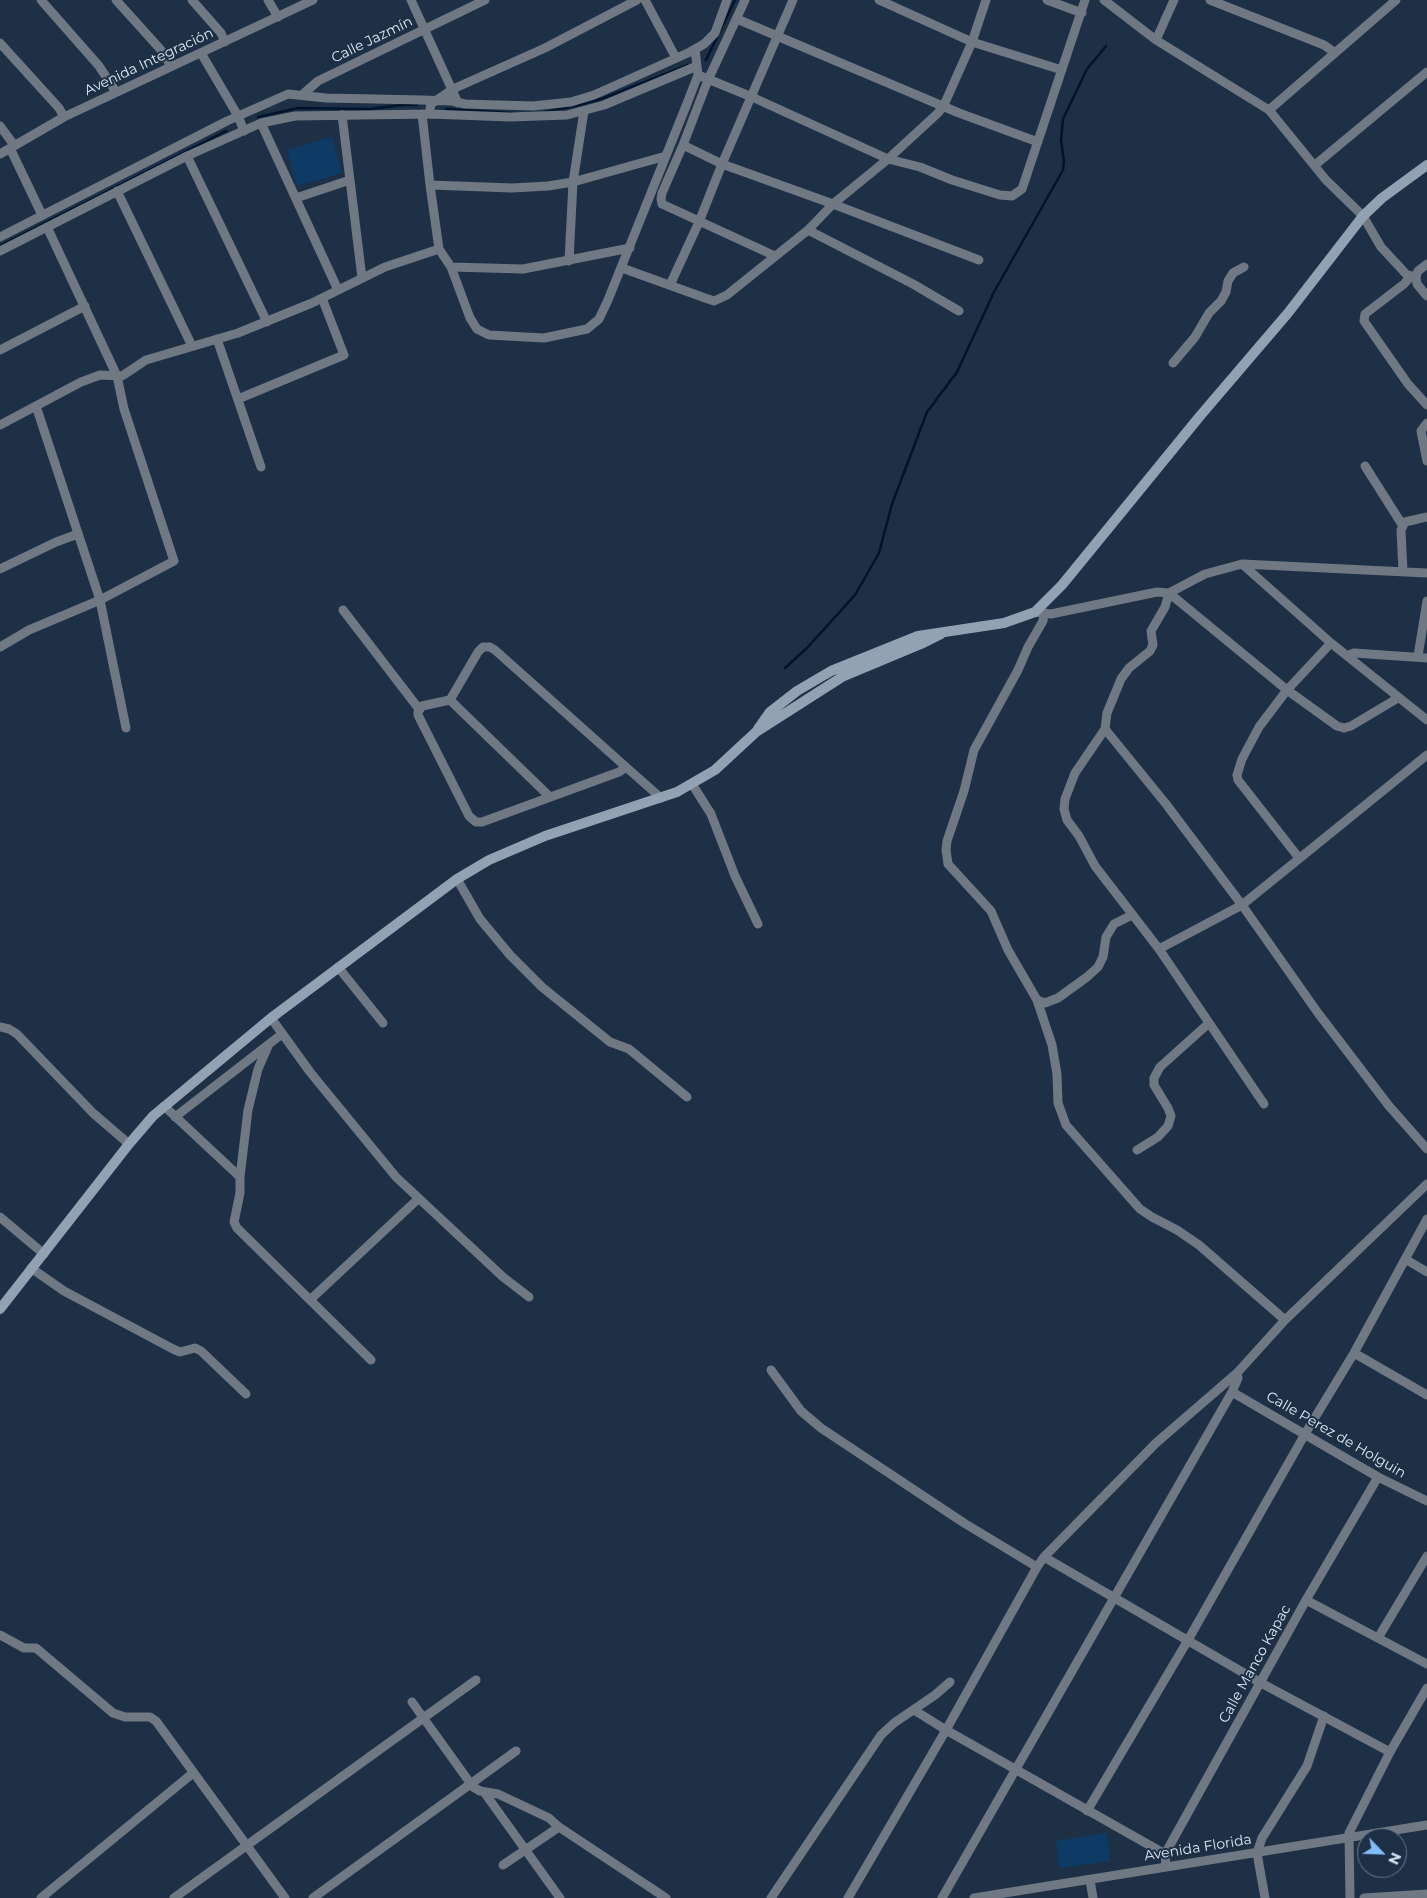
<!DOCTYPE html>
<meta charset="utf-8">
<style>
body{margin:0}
#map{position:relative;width:1427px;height:1898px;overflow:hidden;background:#1d3045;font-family:Montserrat,sans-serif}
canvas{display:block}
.north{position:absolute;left:1357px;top:1828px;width:50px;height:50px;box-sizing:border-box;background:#1d3045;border:1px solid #69798b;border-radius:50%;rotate:114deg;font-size:14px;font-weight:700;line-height:20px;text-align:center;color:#dbe7f5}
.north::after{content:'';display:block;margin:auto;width:18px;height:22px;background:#83bcfb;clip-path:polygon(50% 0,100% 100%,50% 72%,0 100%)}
</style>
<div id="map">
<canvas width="1427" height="1898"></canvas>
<div class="north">N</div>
</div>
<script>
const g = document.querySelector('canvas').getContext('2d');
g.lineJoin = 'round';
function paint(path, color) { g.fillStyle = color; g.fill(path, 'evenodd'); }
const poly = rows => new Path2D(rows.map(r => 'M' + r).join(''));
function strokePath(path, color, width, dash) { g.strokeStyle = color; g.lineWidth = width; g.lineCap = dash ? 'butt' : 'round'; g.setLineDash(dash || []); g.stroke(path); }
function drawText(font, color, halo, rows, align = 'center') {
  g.font = font + ' Montserrat,sans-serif'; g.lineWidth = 4; g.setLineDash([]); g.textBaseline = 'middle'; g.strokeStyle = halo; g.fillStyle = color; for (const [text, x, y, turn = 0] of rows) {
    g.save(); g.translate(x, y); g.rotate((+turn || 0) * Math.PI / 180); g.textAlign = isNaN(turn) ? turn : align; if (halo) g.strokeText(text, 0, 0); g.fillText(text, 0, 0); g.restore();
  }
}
const green = poly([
 [332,137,342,173,297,186,287,150],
 [1107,1833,1110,1861,1059,1868,1056,1841]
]);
const stream = poly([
 [706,60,735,0],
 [446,109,512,113],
 [545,112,575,106,604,98,688,65],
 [258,117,298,108,370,109,403,105,417,105],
 [0,246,226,131],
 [785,668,807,648,855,595,879,553,892,504,927,412,957,372,994,292,1063,170,1064,162,1061,140,1063,119,1087,69,1106,46]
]);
const street = poly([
 [41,0,99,66,116,92],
 [116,0,161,50,171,66],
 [192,0,221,33,225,42],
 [268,0,278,17],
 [411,0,458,103],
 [645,0,676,58],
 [745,0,708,80,683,145,662,193,661,199,662,204,775,256],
 [879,0,972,42,1062,70],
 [1047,0,1082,13],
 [1104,0,1156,40,1269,110,1326,180,1363,216,1381,247,1407,275,1416,277],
 [1210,0,1324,45,1334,52],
 [737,19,959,113,1038,142],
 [1156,40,1174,0],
 [0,43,59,108,64,117],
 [201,53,238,116,244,131],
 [698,75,752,97,888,159,920,167,952,180,1000,195,1012,196,1022,189,1085,0],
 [302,95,318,81,485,0],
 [1269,110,1396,0],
 [422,114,430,185,439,249,451,267,470,318,477,329,489,335,544,338,587,329,599,319,608,300,688,101,698,75,695,49],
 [429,114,431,104,453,89,545,48,637,0],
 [342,115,362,278],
 [261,123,338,290],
 [0,126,14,145],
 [683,145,722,164,833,204,979,260],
 [10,148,42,215],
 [0,154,64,117,313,0],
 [187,156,267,322],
 [1315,165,1427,72],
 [430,185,512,188,548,186,573,182,666,156],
 [117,191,192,346],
 [296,198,350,180],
 [808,230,913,284,959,311],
 [0,237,227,121,288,94,326,98,422,100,452,101,465,104,533,106,571,102,594,95,690,52,704,44,715,33,727,0],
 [0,251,187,156,261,123,295,116,429,114,510,117,567,115,604,105,697,66],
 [569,261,573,182,584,111],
 [1427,264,1418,271,1416,277,1417,284,1427,296],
 [451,267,523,269,630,248],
 [622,268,705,298,714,301,727,295,808,230,833,204,888,159,938,113,944,105,972,42,986,0],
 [1410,277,1404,284,1365,314,1364,321,1408,384,1427,405],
 [670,285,699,222,722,164,793,0],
 [217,339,261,467],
 [0,350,85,306],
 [1173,363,1195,337,1209,313,1221,301,1226,292,1228,281,1233,273,1244,267],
 [238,399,344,355,322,298],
 [36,406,100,600,126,728],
 [1427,423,1421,431,1427,461],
 [0,425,81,382,100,375,122,376,146,360,238,333,312,303,385,267,439,249],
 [1365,466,1403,526],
 [1242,564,1427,573],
 [0,569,56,542,78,534],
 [1403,571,1401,530,1405,522,1427,517],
 [343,610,419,709],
 [1035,612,1044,613,1043,621,1028,647,1018,670,974,750,964,791,947,841,946,850,948,864,991,911,1008,950,1037,1000,1052,1045,1057,1074,1058,1103,1066,1125,1140,1209,1152,1217,1177,1230,1199,1245,1285,1320],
 [1044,613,1051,614,1157,592,1169,593,1205,574,1242,564,1331,643,1427,720],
 [0,647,29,630,100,600,174,561,124,409,117,376,47,227],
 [1347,656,1354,653,1427,658],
 [1418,656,1427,601],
 [450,700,550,797],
 [1105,729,1166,804,1242,905,1318,1013,1389,1106,1427,1149],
 [626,767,619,772,482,822,476,822,469,816,418,715,418,712,422,706,450,700,478,652,483,647,490,647,495,650,626,767,661,798],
 [692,784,711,814,735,876,758,924],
 [1299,858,1238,780,1237,775,1242,759,1259,727,1287,690,1331,643],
 [457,879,480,919,510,955,542,987,610,1042,629,1049,687,1097],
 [1159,949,1242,905,1427,755],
 [338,967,383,1023],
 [1037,1000,1045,1003,1058,998,1087,977,1098,967,1103,957,1106,937,1114,924,1132,915],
 [271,1018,310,1072,396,1177,503,1277,529,1297],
 [0,1027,9,1029,17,1034,93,1113,129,1144],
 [269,1044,258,1069,248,1110,240,1177,240,1193,234,1222,237,1228,371,1360],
 [1264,1104,1159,949,1095,866,1079,836,1067,820,1064,809,1065,799,1075,773,1105,729,1107,713,1121,679,1129,668,1150,651,1153,645,1151,631,1165,607,1169,593,1287,690,1337,726,1344,728,1351,726,1398,698],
 [164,1106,240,1177],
 [175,1117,282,1034],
 [1137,1150,1158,1137,1168,1126,1171,1116,1168,1108,1154,1085,1154,1078,1160,1067,1209,1023],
 [0,1217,44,1254],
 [1405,1259,1427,1272],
 [31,1268,64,1291,173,1349,180,1352,195,1348,201,1351,246,1394],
 [311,1299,418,1199],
 [1354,1353,1427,1395],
 [771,1370,801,1411,821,1428,964,1523,1037,1567],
 [1232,1392,1378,1477,1427,1501],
 [1044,1557,1261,1683,1390,1752],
 [1306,1600,1427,1664],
 [0,1635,24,1648,36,1648,113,1713,125,1717,150,1717,156,1721,285,1898],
 [1378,1638,1427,1556],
 [412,1702,473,1787,480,1791,498,1794,549,1818,559,1827,666,1898],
 [914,1710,946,1730,1165,1854],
 [484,1792,560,1898],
 [1087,1811,1188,1640,1305,1434,1354,1353,1427,1219],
 [503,1865,559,1827],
 [1166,1867,1165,1854,1306,1600,1378,1477],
 [1090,1880,1093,1898],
 [41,1898,193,1773],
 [174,1898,476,1680],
 [313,1898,516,1751],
 [771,1898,881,1735,894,1723,935,1695,950,1682],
 [848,1898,946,1730,1037,1567,1044,1557,1156,1443,1237,1373,1285,1320,1427,1184],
 [942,1898,1232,1392,1238,1378,1237,1373],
 [974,1898,1427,1825],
 [1265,1898,1257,1853,1262,1838,1307,1766,1324,1716],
 [1350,1898,1349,1833,1390,1752,1427,1688],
 [1364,1898,1427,1894]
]);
const secondary = poly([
 [758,729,770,712,797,691,831,671,918,636,1004,623,1035,612,1062,585,1200,416,1288,313,1363,216,1382,198,1427,165],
 [0,1309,129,1144,153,1116,271,1018,457,879,489,860,545,836,677,792,715,770,756,732,842,677,921,644,941,634]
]);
const streetNames = [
 ["Calle Jazmín",372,40,-26],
 ["Avenida Integración",149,62,-25],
 ["Calle Perez de Holguin",1336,1435,30],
 ["Calle Manco Kapac",1255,1664,-61],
 ["Avenida Florida",1198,1848,-9]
];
paint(green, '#0e3b65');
strokePath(stream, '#00142e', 2.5);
strokePath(street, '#6f7883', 9);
strokePath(secondary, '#92a2b3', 10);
drawText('14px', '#dbe7f5', '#1d3045', streetNames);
</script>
